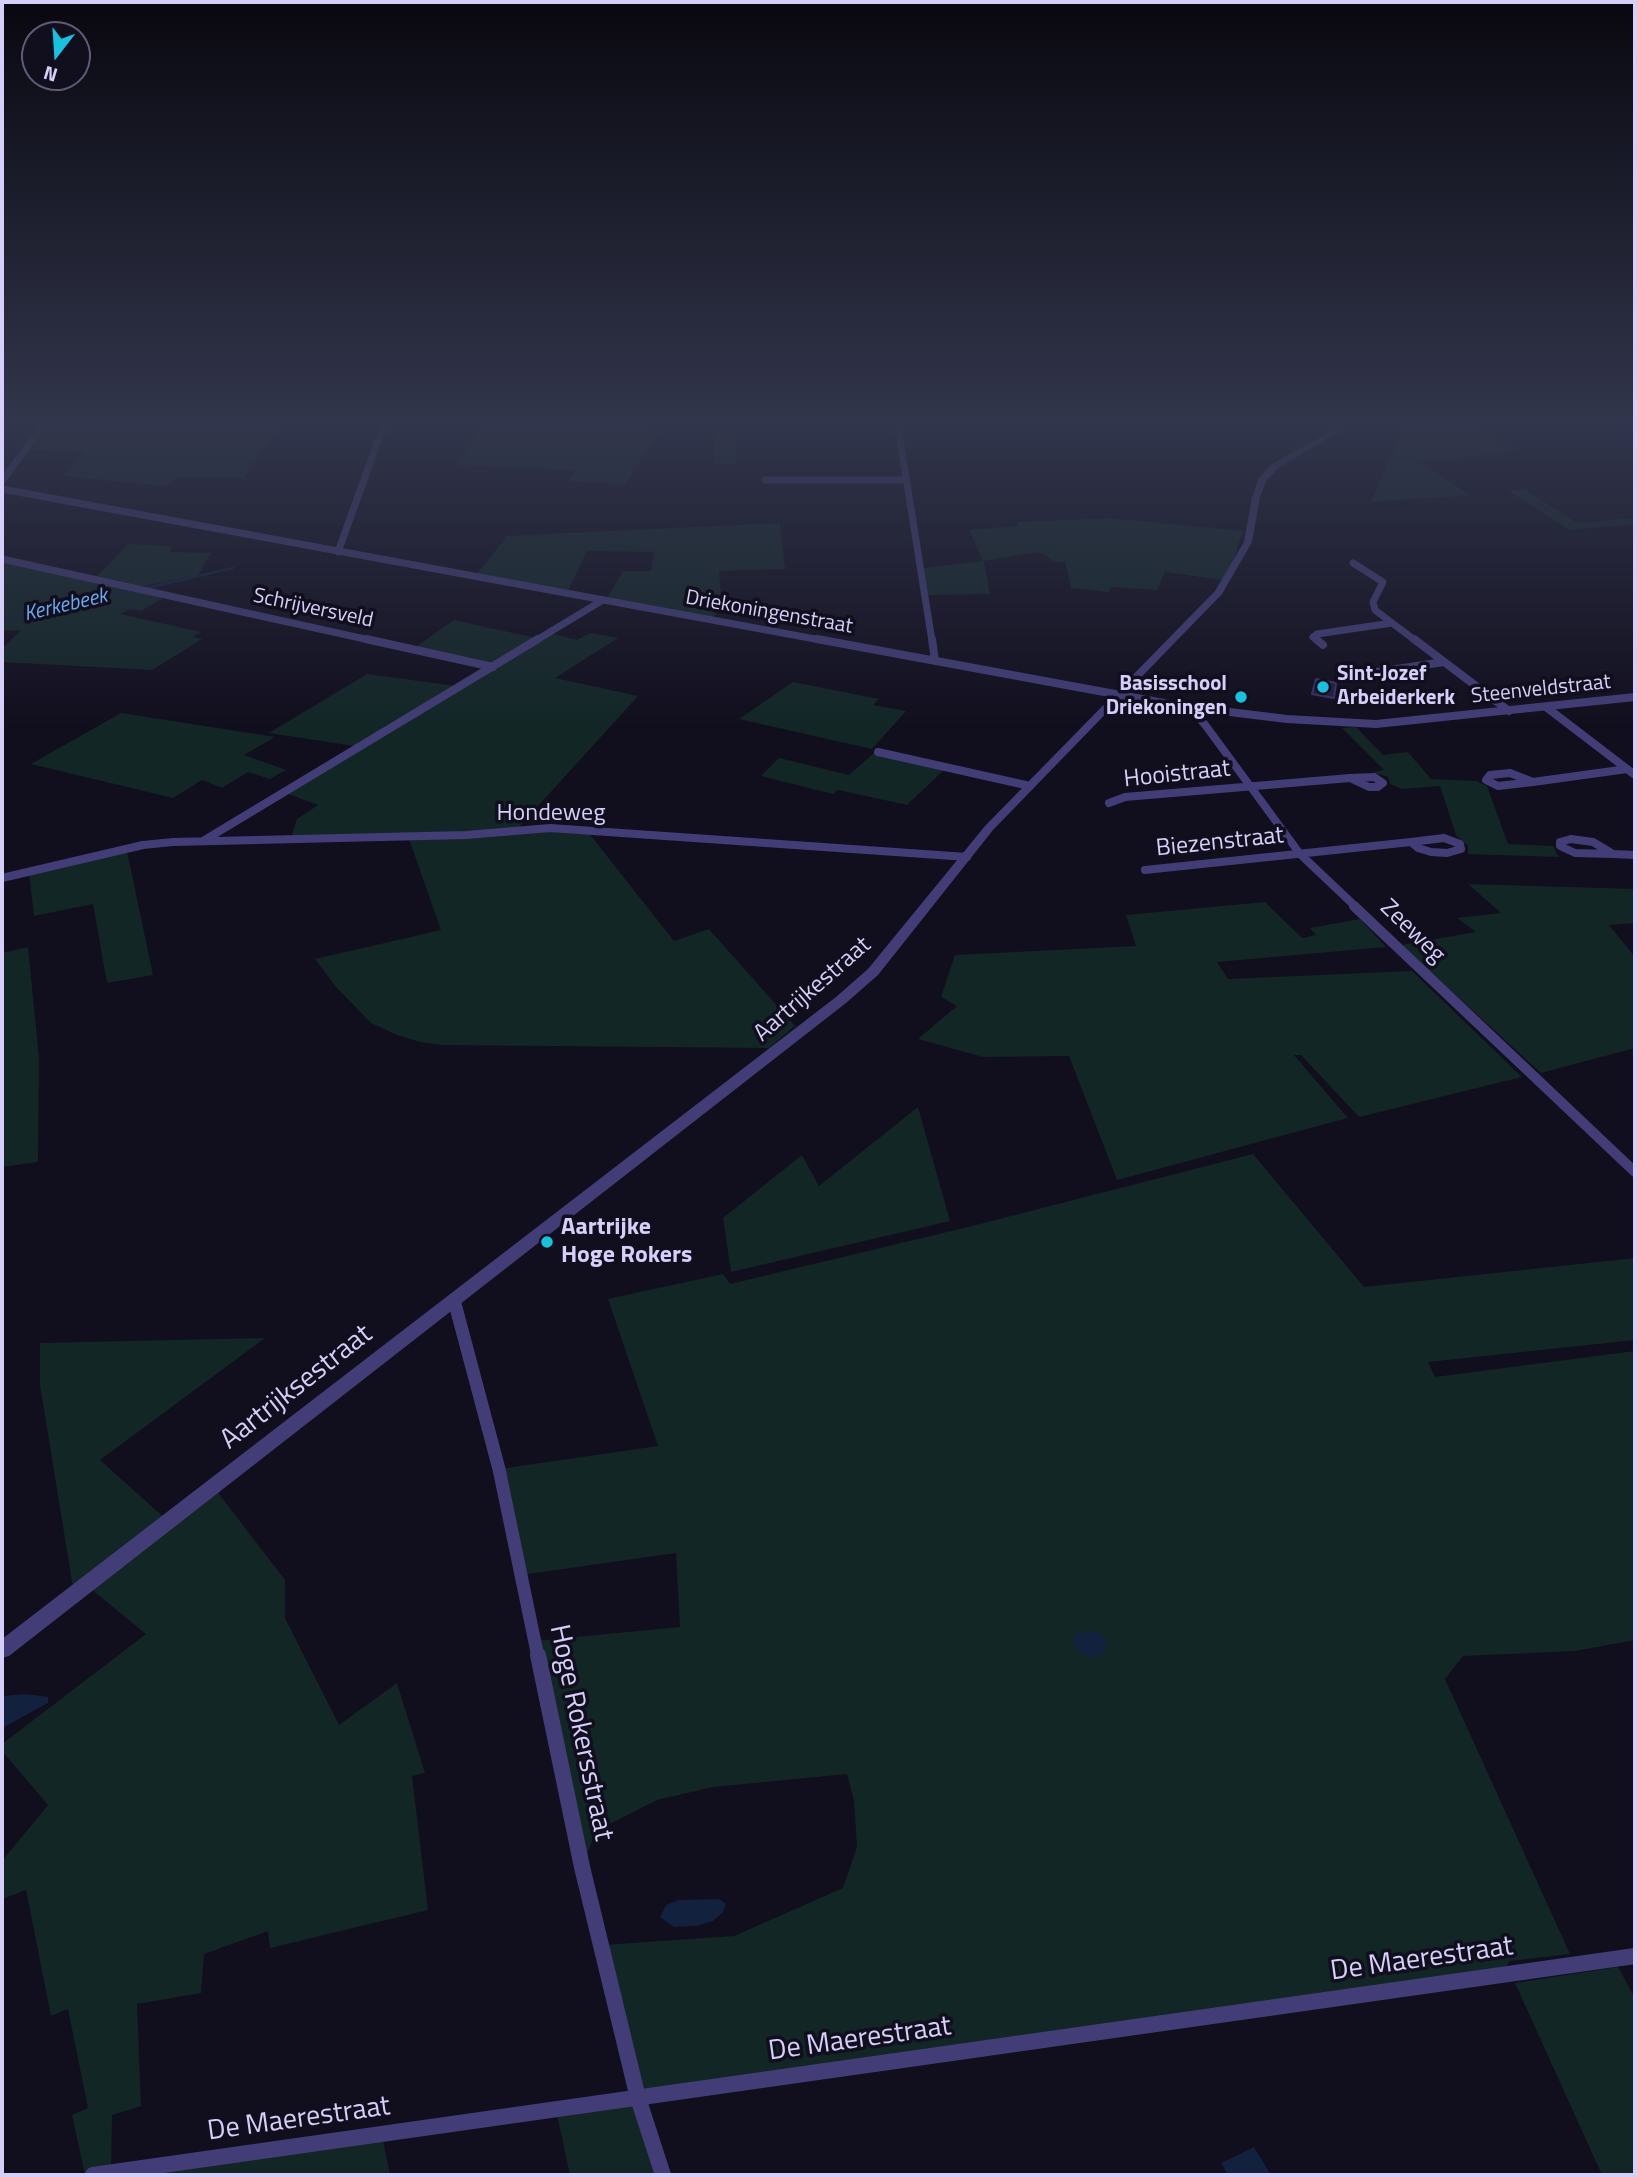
<!DOCTYPE html>
<style>
body{margin:0}
#map{position:relative;width:1637px;height:2177px;overflow:hidden;background:#110e1d;font-family:"Titillium Web",sans-serif}
canvas{display:block}
.frame{position:absolute;inset:0;border:4px solid #d5cffa;pointer-events:none}
.north{position:absolute;left:21px;top:21px;width:70px;height:70px;box-sizing:border-box;background:#110e1d;border:2px solid #5f5b75;border-radius:50%;rotate:197deg;font-size:19px;font-weight:700;line-height:28px;text-align:center;color:#d5cffa}
.north::after{content:'';display:block;margin:auto;width:24px;height:32px;background:#16c2de;clip-path:polygon(50% 0,100% 100%,50% 72%,0 100%)}
</style>
<div id="map">
<canvas width="1637" height="2177"></canvas>
<div class="frame"></div>
<div class="north">N</div>
</div>
<script>
const g = document.querySelector('canvas').getContext('2d');
g.lineJoin = 'round';
function paint(path, color) { g.fillStyle = color; g.fill(path, 'evenodd'); }
const poly = rows => new Path2D(rows.map(r => 'M' + r).join(''));
function strokePath(path, color, width, dash) { g.strokeStyle = color; g.lineWidth = width; g.lineCap = dash ? 'butt' : 'round'; g.setLineDash(dash || []); g.stroke(path); }
function drawText(font, color, halo, rows, align = 'center') {
  g.font = font + ' "Titillium Web",sans-serif'; g.lineWidth = 7; g.setLineDash([]); g.textBaseline = 'middle'; g.strokeStyle = halo; g.fillStyle = color; for (const [text, x, y, turn = 0] of rows) {
    g.save(); g.translate(x, y); g.rotate((+turn || 0) * Math.PI / 180); g.textAlign = isNaN(turn) ? turn : align; if (halo) g.strokeText(text, 0, 0); g.fillText(text, 0, 0); g.restore();
  }
}
const green = poly([
 [46,427,139,428,278,427,244,478,178,477,166,486,63,476,85,452,30,450],
 [484,427,646,427,644,431,659,432,625,484,569,481,576,470,455,465],
 [1404,427,1475,427,1517,452,1420,462,1470,495,1371,502],
 [737,433,736,464,715,464,713,434],
 [1525,489,1577,523,1635,518,1635,524,1569,530,1509,491],
 [1109,518,1243,531,1231,568,1222,580,1165,572,1157,590,1111,587,1109,592,1071,588,1065,562,1055,562,1039,552,984,561,990,594,928,595,924,568,983,561,969,530,1019,526,1017,522],
 [780,523,785,569,719,571,722,607,712,618,607,598,623,571,651,571,654,552,587,551,568,591,477,574,507,536],
 [128,544,173,546,170,552,211,553,198,575,140,587,95,578],
 [2,561,133,590,116,595,137,590,165,597,141,611,130,609,120,614,201,632,193,637,202,639,152,670,2,662,2,649,21,630,2,631],
 [454,620,536,638,490,665,414,648],
 [551,633,577,640,590,633,618,638,555,678,638,696,519,827,484,832,291,838,297,819,318,805,288,794],
 [367,674,456,686,354,746,269,733],
 [793,682,879,699,873,705,906,711,872,749,739,719],
 [121,713,275,737,244,755,286,770,270,779,248,772,222,788,202,780,173,798,31,764],
 [1356,727,1383,755,1408,752,1431,779,1476,781,1487,786,1508,844,1553,846,1559,857,1468,854,1468,846,1456,835,1440,786,1402,789,1390,784,1388,777,1373,772,1384,770,1342,728],
 [875,752,945,769,907,805,838,790,833,794,761,776,779,758,849,775],
 [544,830,588,832,674,941,709,929,795,1026,769,1048,442,1045,420,1042,397,1035,371,1023,336,987,315,959,441,930,409,839],
 [127,851,153,975,107,983,93,904,34,916,29,873],
 [1468,884,1635,889,1635,923,1609,925,1635,957,1635,1048,1541,1073,1401,945,1476,932,1457,918,1501,913],
 [1265,902,1302,938,1316,935,1310,928,1360,919,1386,947,1217,962,1228,979,1412,971,1522,1077,1359,1117,1301,1055,1294,1055,1348,1118,1117,1180,1069,1056,983,1057,918,1039,957,1006,941,997,955,955,1136,946,1126,915],
 [28,947,39,1058,38,1162,2,1167,2,953],
 [918,1107,950,1221,731,1272,723,1218,802,1155,819,1186],
 [1253,1154,1364,1287,1635,1258,1635,1340,1428,1362,1435,1377,1635,1351,1635,1640,1575,1651,1463,1656,1445,1679,1570,1954,1510,1961,1500,1975,638,2098,663,2175,570,2175,556,2110,637,2098,602,1945,734,1936,843,1888,857,1847,854,1800,847,1774,713,1787,657,1800,596,1831,582,1867,534,1641,680,1627,676,1553,521,1575,499,1469,658,1446,608,1299,723,1274,730,1284,968,1227],
 [265,1338,100,1460,168,1521,213,1486,285,1580,285,1618,339,1725,397,1683,425,1773,412,1776,428,1910,270,1948,268,1931,204,1954,201,1993,137,2004,141,2106,112,2115,111,2172,382,2135,390,2175,85,2175,72,2115,88,2108,68,2009,51,2016,26,1890,2,1899,2,1861,48,1805,2,1751,2,1744,146,1634,86,1585,74,1594,40,1385,40,1343],
 [1618,1967,1635,1998,1635,2175,1602,2175,1515,1983]
]);
const water = poly([
 [1087,1632,1098,1632,1106,1641,1106,1650,1102,1654,1091,1658,1076,1650,1073,1641,1076,1634],
 [26,1694,48,1697,48,1703,4,1727,2,1725,2,1696],
 [719,1899,726,1904,723,1912,713,1921,696,1926,674,1927,660,1917,666,1905,679,1900],
 [1254,2147,1271,2175,1228,2175,1221,2163]
]);
const stream = poly([
 [146,588,233,568],
 [2,621,130,591]
]);
const building = poly([
 [1316,679,1336,683,1334,698,1312,694,1316,679]
]);
const minorFar4 = poly([
 [898,427,932,641],
 [765,480,905,480],
 [2,481,42,427],
 [2,489,826,641],
 [338,552,383,427],
 [2,559,374,641],
 [1353,563,1383,582,1373,602,1375,610,1416,641],
 [535,641,603,600],
 [1318,641,1313,637,1317,634,1392,623]
]);
const minorFar3 = poly([
 [366,639,493,667],
 [817,639,1180,706,1287,719,1376,724,1635,697],
 [932,639,935,661],
 [1316,639,1323,645],
 [1414,639,1509,711],
 [1376,672,1444,662],
 [1546,707,1635,775],
 [1186,709,1196,714,1206,726,1300,854,1356,907],
 [878,752,1030,786],
 [1510,773,1533,782,1498,786,1486,780,1490,775,1510,773],
 [1374,777,1383,783,1378,787,1369,787,1350,778,1374,777],
 [1533,782,1627,769],
 [1109,803,1125,797,1350,778],
 [1444,838,1460,844,1461,849,1447,853,1431,852,1418,848,1411,842,1444,838],
 [1571,839,1593,842,1613,854,1575,853,1560,846,1560,842,1571,839],
 [203,841,538,639],
 [1613,854,1635,855],
 [1145,870,1411,842],
 [2,878,143,845,173,842,466,835,550,828,967,857]
]);
const minorFar2 = poly([
 [1354,906,1635,1172]
]);
const minorFar1 = poly([
 [454,1300,499,1469,538,1657]
]);
const minor = poly([
 [538,1655,582,1867,638,2098,663,2175],
 [93,2175,1635,1956]
]);
const tertiary = poly([
 [1338,427,1347,427,1278,468,1266,481,1260,497,1252,542,1222,594,993,830,878,975,846,1003,9,1656,2,1658,2,1639,836,997,868,969,985,826,1215,591,1244,542,1252,497,1259,478,1272,464,1338,427]
]);
const markers = [
 [1323,687,7,"#16c2de"],
 [1241,697,7,"#16c2de"],
 [547,1242,7,"#16c2de"]
];
const farWaternames = [
 ["Kerkebeek",66,606,-13]
];
const farStreetnames = [
 ["Schrijversveld",313,609,12],
 ["Driekoningenstraat",769,613,10],
 ["Steenveldstraat",1541,690,-6]
];
const farPoinames = [
 ["Sint-Jozef",1337,675],
 ["Arbeiderkerk",1337,699],
 ["Basisschool",1227,685,"right"],
 ["Driekoningen",1227,709,"right"]
];
const streetNames = [
 ["Hooistraat",1177,775,-6],
 ["Hondeweg",551,814],
 ["Biezenstraat",1220,843,-6],
 ["Zeeweg",1412,932,44],
 ["Aartrijkestraat",813,990,-41]
];
const poiNames = [
 ["Aartrijke",561,1228],
 ["Hoge Rokers",561,1256]
];
const nearStreetnames = [
 ["Aartrijksestraat",297,1388,-38],
 ["Hoge Rokersstraat",580,1733,78],
 ["De Maerestraat",1422,1960,-8],
 ["De Maerestraat",860,2040,-8],
 ["De Maerestraat",299,2120,-8]
];
paint(green, '#122626');
paint(water, '#11213e');
strokePath(stream, '#11213e', 2.5);
paint(building, '#241c3c');
strokePath(building, '#3d3066', 2);
strokePath(minorFar4, '#423d77', 7);
strokePath(minorFar3, '#423d77', 8);
strokePath(minorFar2, '#423d77', 10);
strokePath(minorFar1, '#423d77', 13);
strokePath(minor, '#423d77', 16);
paint(tertiary, '#423d77');
const sky = g.createLinearGradient(0, 0, 0, 731);
sky.addColorStop(0, '#090810');
sky.addColorStop(0.58, '#32364c');
sky.addColorStop(1, '#32364c00');
g.fillStyle = sky;
g.fillRect(0, 0, 1637, 731);
for (const [x, y, r, color] of markers) { const dot = new Path2D(); dot.arc(x, y, r, 0, 2 * Math.PI); g.fillStyle = color; g.fill(dot); strokePath(dot, '#110e1d', 2.5); }
drawText('italic 21px', '#67abf0', '#110e1d', farWaternames);
drawText('21px', '#d5cffa', '#110e1d', farStreetnames);
drawText('bold 21px', '#d5cffa', '#110e1d', farPoinames, 'left');
drawText('24px', '#d5cffa', '#110e1d', streetNames);
drawText('bold 24px', '#d5cffa', '#110e1d', poiNames, 'left');
drawText('28px', '#d5cffa', '#110e1d', nearStreetnames);
</script>
